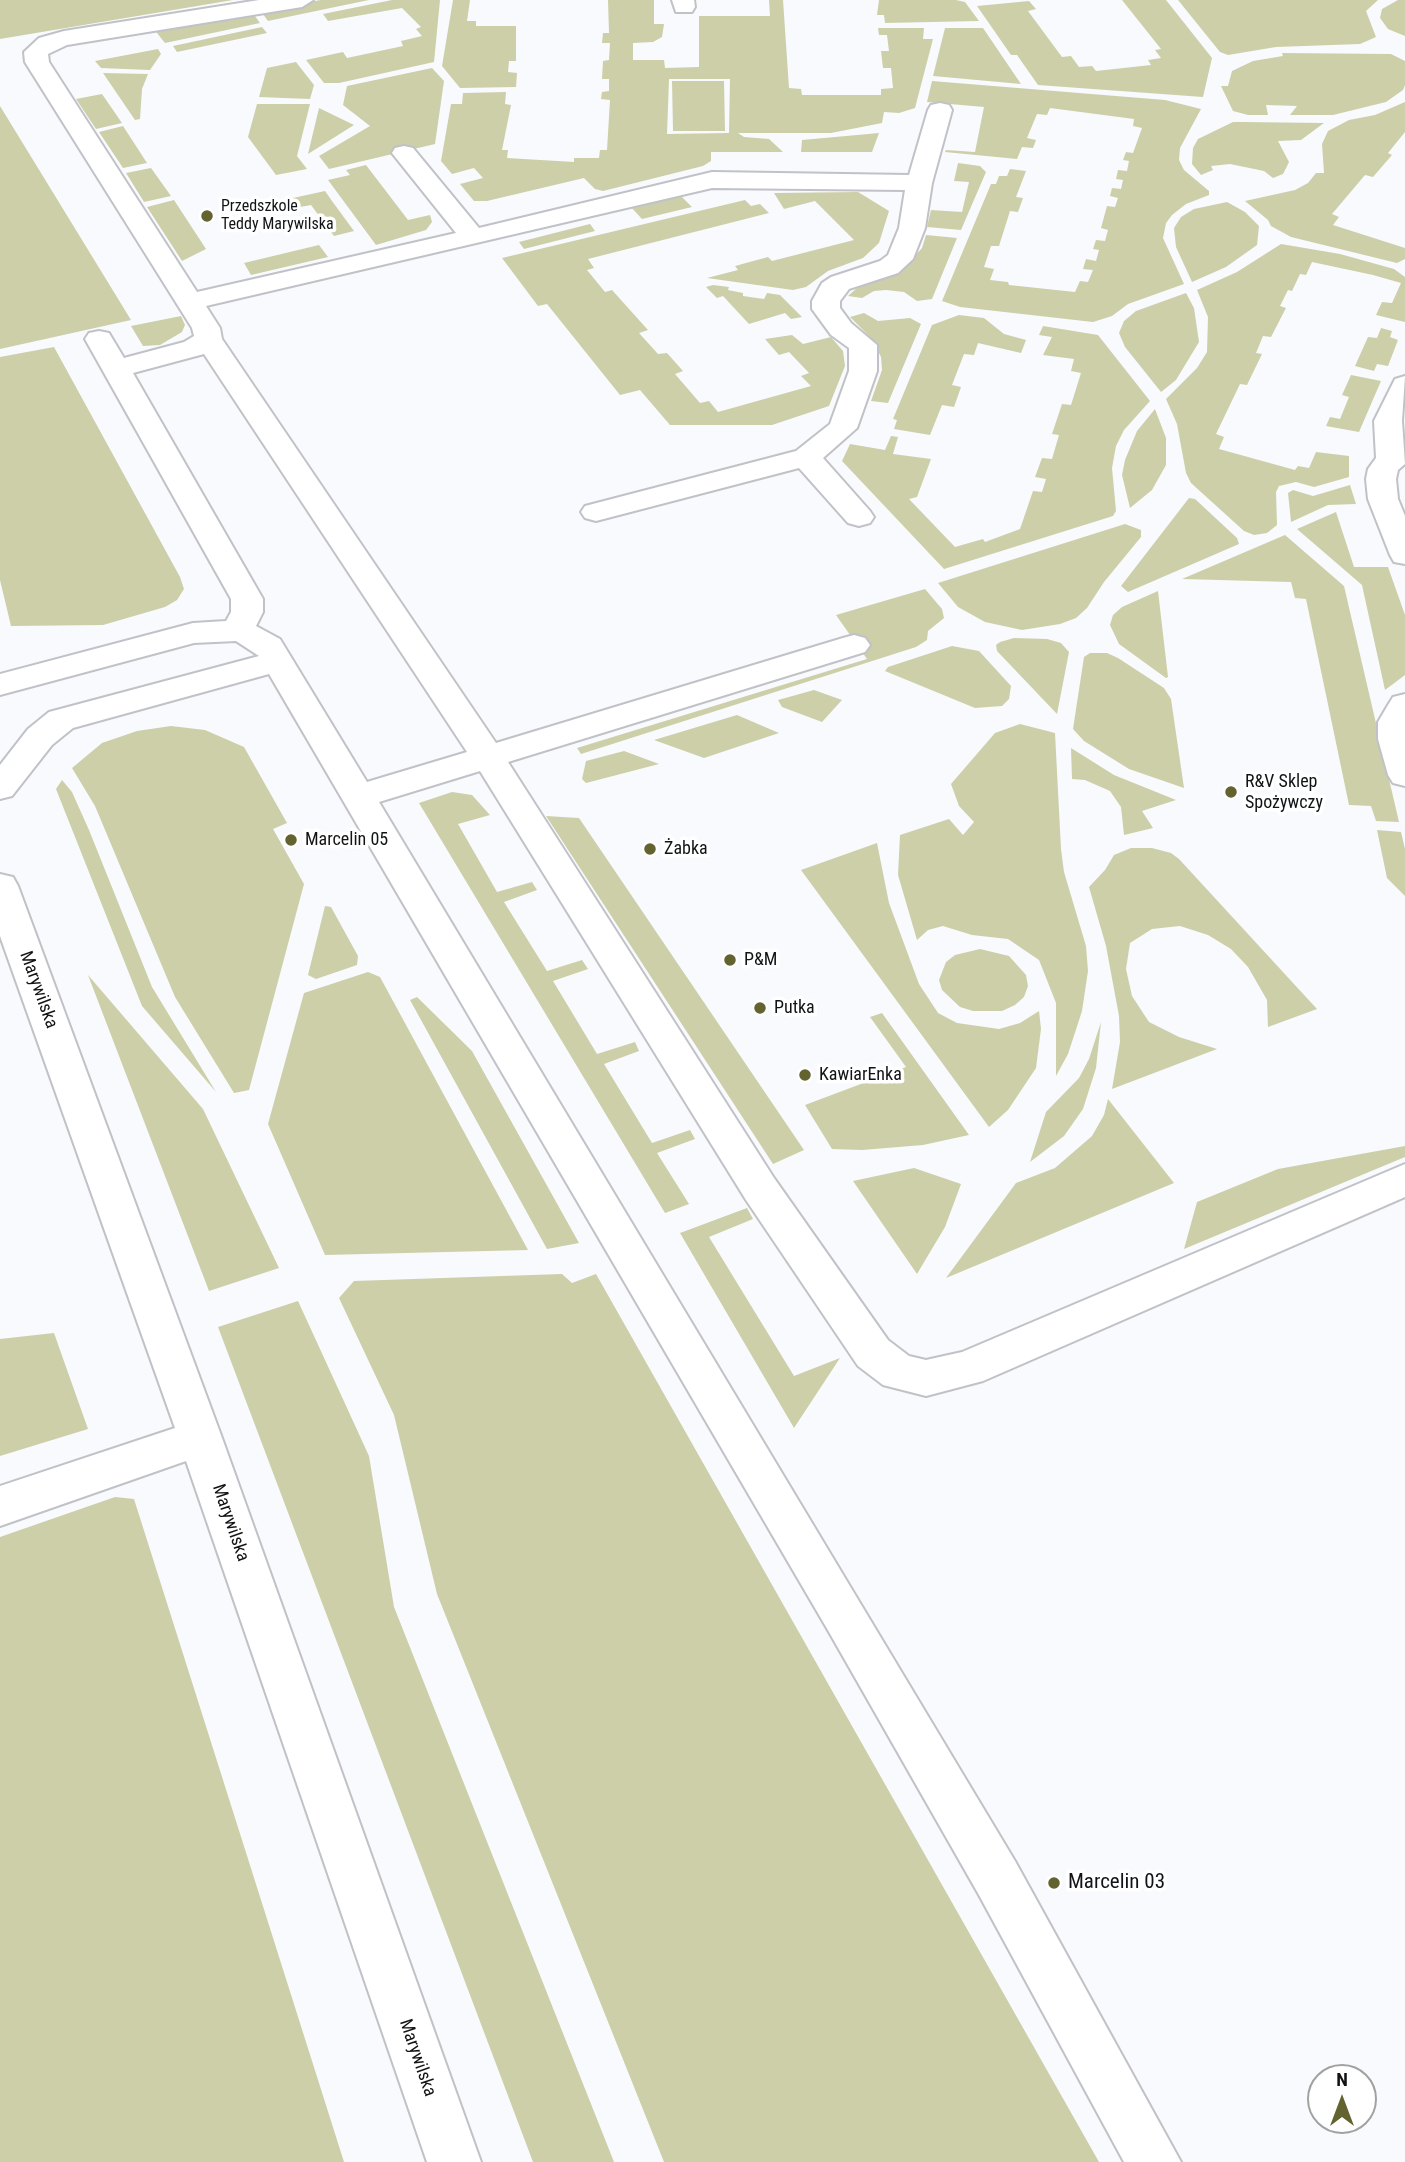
<!DOCTYPE html>
<meta charset="utf-8">
<style>
body{margin:0}
#map{position:relative;width:1405px;height:2162px;overflow:hidden;background:#f8fafe;font-family:"Roboto Condensed",sans-serif}
canvas{display:block}
.north{position:absolute;left:1307px;top:2064px;width:70px;height:70px;box-sizing:border-box;background:#fff;border:2px solid #a0a1a1;border-radius:50%;rotate:0deg;font-size:19px;font-weight:700;line-height:28px;text-align:center;color:#121315}
.north::after{content:'';display:block;margin:auto;width:24px;height:32px;background:#636330;clip-path:polygon(50% 0,100% 100%,50% 72%,0 100%)}
</style>
<div id="map">
<canvas width="1405" height="2162"></canvas>
<div class="north">N</div>
</div>
<script>
const g = document.querySelector('canvas').getContext('2d');
g.lineJoin = 'round';
function paint(path, color) { g.fillStyle = color; g.fill(path, 'evenodd'); }
const poly = rows => new Path2D(rows.map(r => 'M' + r).join(''));
function strokePath(path, color, width, dash) { g.strokeStyle = color; g.lineWidth = width; g.lineCap = dash ? 'butt' : 'round'; g.setLineDash(dash || []); g.stroke(path); }
function drawText(font, color, halo, rows, align = 'center') {
  g.font = font + ' "Roboto Condensed",sans-serif'; g.lineWidth = 7; g.setLineDash([]); g.textBaseline = 'middle'; g.strokeStyle = halo; g.fillStyle = color; for (const [text, x, y, turn = 0] of rows) {
    g.save(); g.translate(x, y); g.rotate((+turn || 0) * Math.PI / 180); g.textAlign = isNaN(turn) ? turn : align; if (halo) g.strokeText(text, 0, 0); g.fillText(text, 0, 0); g.restore();
  }
}
const green = poly([
 [0,0,233,0,0,39],
 [321,0,369,0,268,21,260,10],
 [392,0,440,0,434,62,339,83,324,83,306,60,343,52,347,58,403,46,401,41,422,36,416,29,421,27,402,8,328,21,323,14],
 [453,0,470,0,467,21,476,21,476,26,516,26,516,61,509,61,508,72,517,73,516,87,460,88,442,66],
 [608,0,654,0,654,24,664,24,662,37,653,42,633,43,633,60,664,60,665,68,699,67,699,16,770,16,769,0,783,0,789,88,801,89,802,95,881,95,881,89,893,88,891,68,883,68,881,51,889,51,887,35,879,35,878,28,924,28,923,39,933,39,915,108,899,113,884,112,882,123,831,133,738,133,744,137,769,139,783,152,711,152,711,161,703,166,603,191,595,189,584,178,487,201,474,201,460,184,483,178,474,168,452,174,441,161,451,104,462,104,463,93,506,92,505,104,511,105,502,150,508,150,507,158,574,162,574,158,599,158,600,150,607,150,610,100,601,99,602,92,609,91,609,79,602,79,603,61,609,60,610,43,602,43,603,33,609,33],
 [669,79,730,79,729,133,667,134],
 [879,0,956,0,965,2,979,21,885,23,884,15,877,15],
 [1122,0,1166,0,1212,58,1203,97,1038,85,1017,55,1011,55,977,6,1029,1,1036,9,1028,11,1062,57,1071,56,1079,67,1092,66,1096,71,1151,65,1148,60,1161,58,1155,50,1161,49],
 [1178,0,1378,0,1366,11,1376,37,1360,44,1276,47,1228,55,1220,52],
 [1398,0,1405,0,1405,36,1388,29,1380,18,1382,9],
 [252,12,260,23,165,43,153,28],
 [262,27,267,33,177,52,173,46],
 [945,28,983,28,1021,84,933,76],
 [158,49,161,54,150,70,101,68,95,61],
 [1282,53,1391,54,1405,61,1405,85,1403,90,1386,102,1333,115,1290,115,1297,106,1266,105,1268,115,1248,115,1233,111,1221,86,1228,86,1232,71,1253,61,1283,56],
 [296,62,314,85,310,99,259,97,267,68],
 [432,68,444,81,435,144,329,169,319,156,370,126,343,105,347,86],
 [103,73,148,74,142,89,140,119,135,120],
 [672,81,724,81,725,131,673,131],
 [932,81,1165,100,1201,109,1180,148,1179,160,1184,170,1209,191,1209,195,1186,204,1172,215,1166,223,1163,238,1184,284,1128,304,1112,316,1093,322,960,307,942,301,991,184,996,184,999,176,1007,176,1010,169,1026,171,1016,197,1023,198,1018,212,1010,211,999,246,991,246,984,267,994,269,990,280,1008,282,1009,285,1075,292,1080,281,1088,282,1093,270,1083,269,1086,259,1096,261,1099,250,1093,249,1096,240,1105,241,1108,230,1101,228,1107,206,1115,207,1118,198,1110,196,1112,188,1121,189,1123,180,1116,179,1118,170,1127,171,1129,161,1123,160,1126,152,1133,153,1142,128,1133,126,1134,119,1050,108,1047,115,1037,114,1027,138,1036,140,1033,148,1022,147,1017,159,945,152,946,150,975,152,984,107,927,102],
 [102,94,122,123,96,129,76,99],
 [1405,102,1405,132,1388,153,1392,155,1373,177,1365,175,1332,214,1339,217,1333,225,1405,248,1405,259,1397,263,1291,237,1271,226,1268,220,1245,201,1295,190,1308,183,1316,173,1324,173,1322,144,1328,131,1349,120,1375,115],
 [257,104,310,104,297,156,307,169,276,175,248,137],
 [0,106,131,320,0,349],
 [319,108,354,125,308,154],
 [1233,122,1243,122,1324,123,1301,140,1278,141,1289,162,1283,174,1273,178,1264,171,1230,164,1211,166,1213,170,1201,175,1192,164,1193,148,1198,139],
 [123,126,147,163,123,168,99,132],
 [879,133,872,152,801,152,802,140],
 [958,163,980,166,986,172,961,230,927,227,931,210,962,212,969,182,954,181],
 [366,165,408,220,430,215,432,222,426,230,376,245,328,180,350,175,346,170],
 [151,168,171,196,144,202,126,173],
 [325,191,332,201,354,231,334,236,311,205,300,207,293,198],
 [858,192,889,211,879,243,863,258,828,271,806,287,793,290,707,278,738,270,735,266,768,257,772,261,854,240,815,201,784,209,774,193],
 [679,194,692,207,642,219,630,206],
 [174,200,206,249,182,261,147,207],
 [745,200,751,206,760,204,769,213,588,259,594,268,587,270,605,292,612,290,648,330,639,333,658,354,667,353,683,371,675,374,700,403,709,401,718,412,811,386,801,376,809,373,789,352,779,355,765,339,792,335,803,344,831,337,843,351,845,366,829,406,772,425,670,425,640,390,620,395,547,304,538,306,502,258],
 [1227,202,1245,212,1259,226,1257,245,1226,267,1192,282,1176,247,1174,228,1181,217,1194,209],
 [590,224,595,231,524,249,519,242],
 [926,235,957,238,932,299,917,301,904,292,886,290,874,291,862,298,848,296,857,288,904,268,922,248],
 [1281,244,1340,254,1394,269,1405,277,1405,322,1376,315,1382,302,1392,303,1401,283,1373,275,1312,262,1306,275,1300,274,1292,291,1288,290,1280,306,1286,308,1271,337,1263,336,1256,353,1262,354,1247,385,1240,384,1216,434,1224,437,1219,449,1295,470,1298,466,1309,468,1316,452,1349,456,1349,477,1314,487,1296,482,1279,486,1276,492,1277,525,1267,533,1254,535,1244,531,1191,483,1186,473,1177,424,1166,399,1197,368,1207,352,1208,317,1197,290,1237,272],
 [319,245,328,257,251,275,244,263],
 [713,285,729,287,728,290,743,293,743,296,764,299,767,293,780,295,802,317,791,319,785,313,749,324,723,296,717,298,706,287],
 [1186,293,1194,308,1199,342,1176,380,1161,392,1125,347,1119,333,1124,321,1136,311],
 [864,313,878,321,910,318,921,324,888,403,871,401,882,370,881,357,872,339,850,317],
 [959,315,984,318,1004,334,1026,340,1021,353,978,343,974,355,964,354,952,385,961,387,954,407,942,405,930,435,894,429,897,420,893,419,932,325],
 [181,316,185,325,182,332,160,345,143,346,131,326],
 [1043,326,1098,335,1150,401,1124,430,1116,446,1112,468,1116,511,1113,516,944,569,842,461,850,444,885,450,891,436,898,437,893,454,931,459,917,497,909,499,955,547,983,539,985,542,1020,529,1033,491,1042,492,1046,479,1035,477,1042,458,1052,459,1059,435,1052,434,1062,404,1071,405,1081,373,1071,371,1074,359,1043,355,1052,337,1039,335],
 [1381,328,1392,331,1390,337,1398,340,1388,366,1377,364,1374,371,1355,366,1368,337,1377,338],
 [54,347,180,577,184,589,177,600,165,607,103,625,11,626,0,580,0,357],
 [1351,375,1381,381,1359,432,1326,426,1330,417,1340,419,1349,397,1342,395],
 [1155,409,1166,438,1166,465,1152,490,1130,508,1122,475,1125,460,1137,431],
 [1350,485,1356,504,1328,505,1291,522,1288,493,1293,490,1313,496],
 [1189,498,1195,499,1237,538,1239,544,1128,592,1121,586],
 [1336,512,1354,567,1388,567,1405,615,1405,675,1385,690,1362,585,1297,529],
 [1125,524,1141,530,1141,537,1104,582,1087,608,1076,618,1060,624,1022,630,985,622,958,607,938,583],
 [1285,535,1344,586,1399,822,1376,821,1371,806,1349,805,1306,599,1295,598,1291,582,1182,579],
 [925,589,942,609,944,618,928,631,927,640,916,647,581,754,577,748,867,659,836,615],
 [1158,591,1168,677,1166,678,1119,644,1110,625,1113,615,1122,607],
 [1014,638,1047,639,1061,643,1069,652,1057,714,997,651,996,645,1000,642],
 [952,646,979,651,1011,686,1009,699,1002,706,975,708,885,671,888,667],
 [1090,653,1107,653,1118,658,1164,688,1171,699,1184,788,1129,769,1084,741,1073,729,1084,657],
 [814,690,842,700,822,722,782,707,778,700],
 [737,715,779,733,704,758,654,740],
 [1020,724,1055,733,1061,849,1064,872,1086,946,1088,971,1082,1011,1068,1054,1056,1076,1056,1003,1039,960,1008,939,972,935,943,926,928,930,917,940,898,875,900,835,949,819,963,835,974,822,959,806,951,784,995,733],
 [171,726,205,730,244,747,287,823,273,829,304,884,249,1090,234,1093,175,997,95,806,72,768,102,743,137,731],
 [1071,748,1114,775,1176,800,1142,811,1153,828,1124,835,1121,807,1110,791,1085,780,1072,779],
 [624,751,659,764,586,783,582,779,586,761],
 [62,780,72,792,89,830,152,987,216,1092,142,1006,56,789],
 [452,792,472,795,490,815,458,824,497,892,532,882,537,890,504,902,547,971,582,960,588,969,553,981,597,1054,635,1042,639,1051,604,1064,652,1143,690,1130,695,1139,657,1153,689,1204,665,1213,419,803],
 [546,816,579,818,804,1150,773,1164],
 [1377,830,1401,832,1405,849,1405,896,1387,878],
 [877,843,889,903,919,984,938,1013,957,1023,999,1029,1020,1023,1039,1011,1041,1029,1036,1068,1008,1110,989,1127,801,870],
 [1131,848,1152,848,1171,853,1179,859,1317,1009,1268,1027,1267,1000,1248,967,1231,949,1208,935,1180,926,1152,929,1130,943,1126,969,1132,996,1149,1022,1179,1037,1217,1049,1112,1089,1120,1042,1119,1016,1106,946,1089,887,1105,870,1114,855],
 [325,906,331,907,358,956,357,965,316,979,308,975],
 [980,949,1009,956,1026,975,1028,986,1024,997,1015,1005,1002,1011,973,1011,960,1007,942,990,939,980,946,962,955,955],
 [368,972,380,977,528,1250,325,1255,268,1124,304,993],
 [88,975,203,1109,279,1268,209,1291],
 [417,997,472,1051,579,1243,547,1249,410,1000],
 [882,1013,969,1135,923,1145,862,1150,832,1149,805,1105,906,1067,870,1017],
 [1101,1022,1096,1068,1083,1109,1064,1136,1030,1162,1046,1112,1079,1078,1089,1059],
 [1108,1099,1174,1183,946,1278,1016,1183,1055,1168,1092,1136,1104,1115],
 [1405,1146,1405,1157,1184,1249,1197,1202,1278,1169],
 [914,1168,961,1184,945,1227,917,1274,853,1181],
 [747,1208,753,1219,709,1237,794,1376,840,1358,794,1428,680,1233],
 [562,1274,572,1283,596,1274,1099,2162,664,2162,437,1594,394,1415,339,1298,354,1281],
 [298,1301,369,1456,394,1607,614,2162,533,2162,218,1327],
 [54,1333,88,1429,0,1456,0,1339],
 [115,1497,134,1499,344,2162,0,2162,0,1537]
]);
const minor = poly([
 [259,0,313,0,302,7,67,45,48,54,49,62,197,292,456,233,392,153,395,148,404,146,413,148,479,228,712,172,909,175,928,110,931,105,940,103,949,105,952,110,932,183,925,228,913,259,898,273,849,289,840,301,840,308,851,323,877,345,877,371,857,428,823,458,870,511,874,517,870,523,859,526,848,523,799,468,596,521,585,518,581,512,585,506,796,451,830,424,849,371,849,348,831,335,812,309,812,301,822,283,831,277,880,261,888,255,899,228,905,190,712,188,206,306,220,328,222,339,496,743,843,638,854,635,865,638,870,645,865,652,508,762,774,1178,888,1340,909,1356,926,1360,962,1352,1405,1164,1405,1197,983,1381,926,1396,883,1385,858,1366,746,1200,480,771,379,802,1015,1861,1181,2162,1124,2162,979,1895,829,1632,269,674,73,728,52,745,12,796,0,799,0,765,28,729,49,712,259,656,236,641,194,643,0,695,0,674,193,623,226,621,231,612,231,599,85,339,89,333,99,331,109,333,124,358,184,342,194,336,192,328,25,62,24,52,39,38,64,31,259,0],
 [204,354,467,752,367,782,280,639,256,626,263,612,263,599,133,373,204,354],
 [672,0,694,0,695,7,692,12,676,12,672,0],
 [1405,376,1402,421,1405,464,1398,470,1396,479,1398,499,1405,516,1405,564,1394,562,1390,555,1368,499,1366,479,1368,469,1376,458,1374,421,1395,379,1405,376],
 [1405,694,1405,786,1393,783,1388,775,1378,739,1378,722,1388,705,1393,697,1405,694],
 [0,874,13,877,18,886,222,1438,481,2162,427,2162,186,1461,0,1526,0,1486,175,1428,0,936,0,874]
]);
const markers = [
 [207,216,7,"#636330"],
 [1231,792,7,"#636330"],
 [291,840,7,"#636330"],
 [650,849,7,"#636330"],
 [730,960,7,"#636330"],
 [760,1008,7,"#636330"],
 [805,1075,7,"#636330"],
 [1054,1883,7,"#636330"]
];
const farPoinames = [
 ["Przedszkole",221,207],
 ["Teddy Marywilska",221,225]
];
const poiNames = [
 ["R&V Sklep",1245,782],
 ["Spożywczy",1245,803],
 ["Marcelin 05",305,840],
 ["Żabka",664,849],
 ["P&M",744,960],
 ["Putka",774,1008],
 ["KawiarEnka",819,1075]
];
const streetNames = [
 ["Marywilska",38,990,70],
 ["Marywilska",230,1523,71],
 ["Marywilska",417,2058,71]
];
const nearPoinames = [
 ["Marcelin 03",1068,1883]
];
paint(green, '#cdcfa9');
strokePath(minor, '#c0c2c7', 4);
paint(minor, '#fff');
for (const [x, y, r, color] of markers) { const dot = new Path2D(); dot.arc(x, y, r, 0, 2 * Math.PI); g.fillStyle = color; g.fill(dot); strokePath(dot, '#fff', 2.5); }
drawText('16px', '#121315', '#fff', farPoinames, 'left');
drawText('18px', '#121315', '#fff', poiNames, 'left');
drawText('18px', '#121315', '#fff', streetNames);
drawText('21px', '#121315', '#fff', nearPoinames, 'left');
</script>
